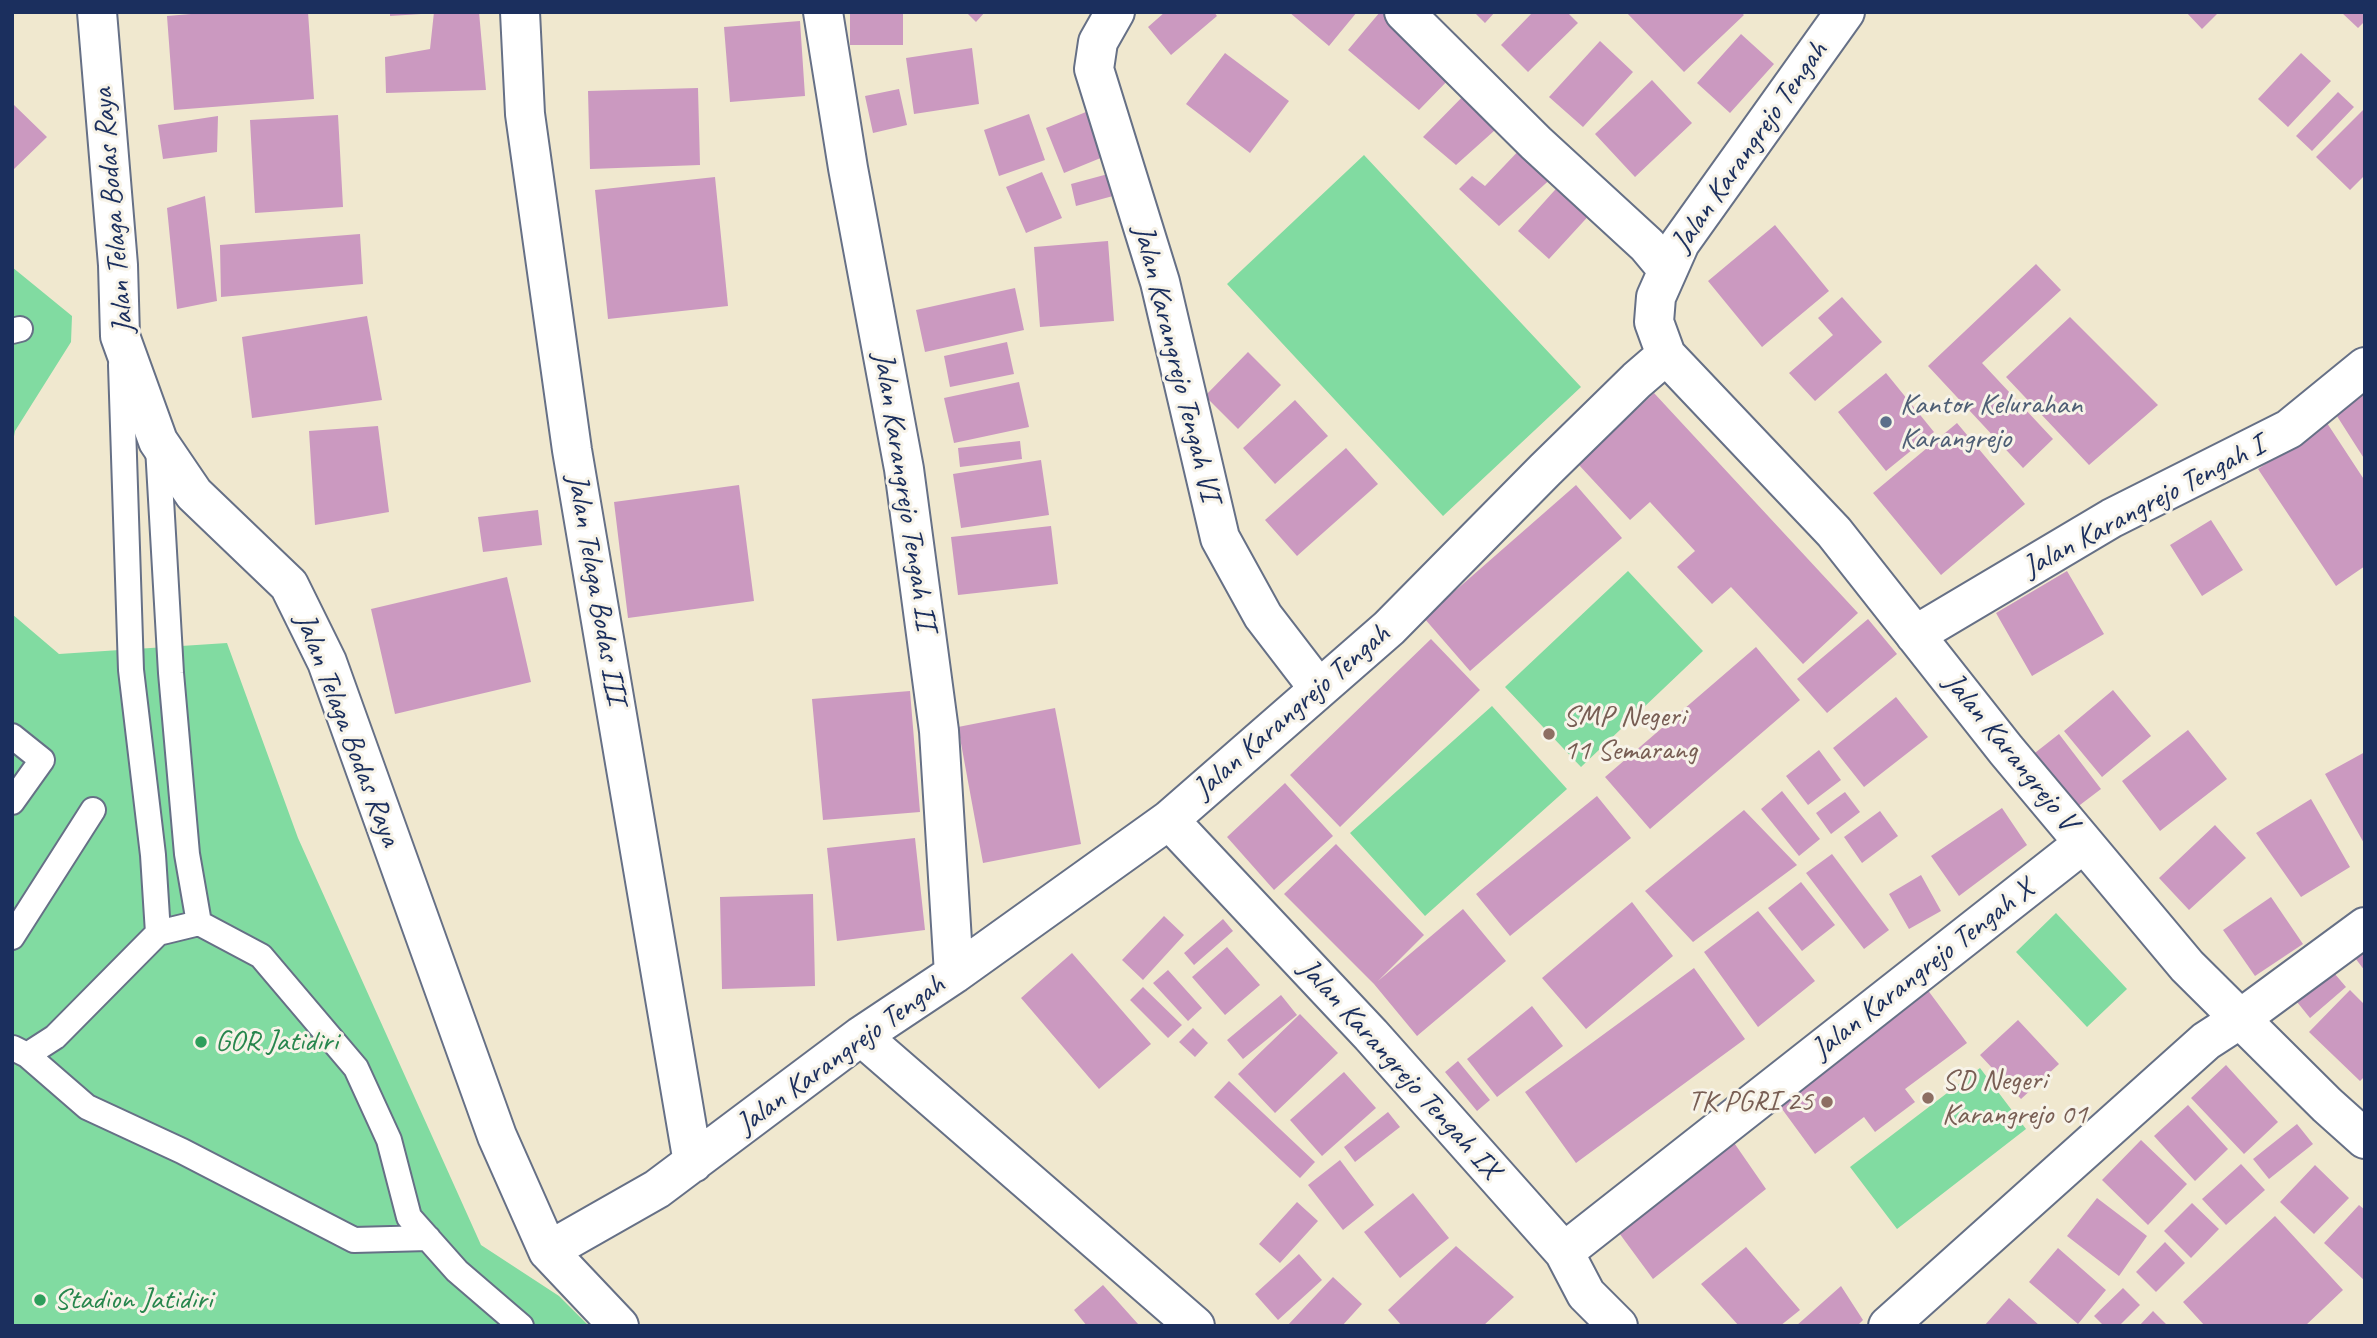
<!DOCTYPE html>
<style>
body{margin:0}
#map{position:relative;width:2377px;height:1338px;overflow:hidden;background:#f0e8cf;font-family:Caveat,sans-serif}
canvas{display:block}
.frame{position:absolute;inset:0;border:14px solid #1b2f5e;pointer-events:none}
</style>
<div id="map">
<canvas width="2377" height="1338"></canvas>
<div class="frame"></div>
</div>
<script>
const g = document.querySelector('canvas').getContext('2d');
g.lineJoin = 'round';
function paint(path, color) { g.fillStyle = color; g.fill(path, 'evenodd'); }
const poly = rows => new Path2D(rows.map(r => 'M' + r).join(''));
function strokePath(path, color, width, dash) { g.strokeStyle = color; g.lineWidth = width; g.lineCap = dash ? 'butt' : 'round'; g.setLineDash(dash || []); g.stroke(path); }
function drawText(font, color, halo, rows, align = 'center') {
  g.font = font + ' Caveat,sans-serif'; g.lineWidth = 6; g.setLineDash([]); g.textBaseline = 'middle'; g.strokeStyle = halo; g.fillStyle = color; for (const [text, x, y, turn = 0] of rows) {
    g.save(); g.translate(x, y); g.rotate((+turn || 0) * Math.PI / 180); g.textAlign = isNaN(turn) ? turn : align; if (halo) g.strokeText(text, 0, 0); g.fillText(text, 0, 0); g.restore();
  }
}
const green = poly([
 [1364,155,1581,387,1443,516,1227,284],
 [12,267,72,316,71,342,15,431,12,447],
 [1628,571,1703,651,1581,767,1505,687],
 [12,614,59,654,227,643,298,838,481,1245,559,1296,589,1326,12,1326],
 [1492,706,1567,789,1425,916,1350,833],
 [2056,913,2127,989,2087,1027,2016,952],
 [1980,1068,2026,1129,1897,1229,1850,1167]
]);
const building = poly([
 [215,12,308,12,314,99,174,110,167,16],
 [390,12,421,12,421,14,390,16],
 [434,12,479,12,486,90,386,93,385,57,430,49],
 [850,12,903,12,903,45,850,45],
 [966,12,985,12,976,22],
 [1165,12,1214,12,1217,16,1171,55,1148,27],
 [1289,12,1357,12,1329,46],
 [1380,12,1387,12,1455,73,1419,110,1348,50],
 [1474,12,1495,12,1485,23],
 [1533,12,1567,12,1578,23,1528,72,1501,45],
 [1626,12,1741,12,1744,15,1684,72],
 [2186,12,2219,12,2202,29],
 [2341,12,2365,12,2365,21,2358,28],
 [800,21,805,96,730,102,724,27],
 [1741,34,1774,64,1730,113,1697,83],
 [1600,41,1633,72,1583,127,1549,97],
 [972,48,979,104,914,114,906,58],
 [1225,53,1289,101,1250,153,1186,104],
 [2301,53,2331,81,2288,127,2258,99],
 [1652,80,1692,123,1635,177,1595,134],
 [1474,85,1504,122,1456,165,1423,137],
 [698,88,700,165,590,169,588,91],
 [899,89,907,125,873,133,865,96],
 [2338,92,2354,107,2312,151,2296,136],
 [12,103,47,137,12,171],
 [2365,108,2365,175,2350,190,2316,157],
 [1091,110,1108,155,1064,173,1046,128],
 [1029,114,1045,160,999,176,984,130],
 [338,115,343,207,255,213,250,120],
 [218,116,217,152,163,159,158,125],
 [1525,144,1556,174,1499,226,1459,189,1472,176,1485,186],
 [1042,172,1062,218,1026,233,1006,187],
 [1108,174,1113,196,1076,206,1071,184],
 [715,177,728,306,608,319,595,190],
 [1563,181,1594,210,1549,259,1518,231],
 [205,196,217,301,177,309,167,208],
 [1775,225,1829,291,1762,347,1708,281],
 [360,234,363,284,221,297,220,245],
 [1108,241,1114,321,1040,327,1034,247],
 [2036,264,2061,290,1982,363,2053,439,2023,468,1928,366],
 [1015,288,1024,330,925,352,916,310],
 [1842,297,1882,342,1815,401,1789,373,1833,335,1818,318],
 [367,316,382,400,252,418,242,337],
 [2070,317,2158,405,2089,465,2006,377],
 [1007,342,1014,374,950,387,944,356],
 [1248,352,1281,385,1238,429,1205,396],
 [1886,373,1934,432,1886,471,1838,412],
 [1019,382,1029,427,954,443,944,398],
 [1654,393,1858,613,1803,664,1731,587,1712,604,1677,567,1695,551,1650,502,1630,520,1578,464],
 [2365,394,2365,460,2335,413],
 [1295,400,1328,436,1275,484,1243,448],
 [1957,423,2025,504,1941,575,1873,493],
 [2327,423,2365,481,2365,566,2336,586,2258,469],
 [378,426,389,512,315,525,309,431],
 [1020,441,1022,459,960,467,958,448],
 [1346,448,1378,484,1297,556,1265,520],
 [1041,460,1049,515,961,528,953,474],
 [739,485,754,601,628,618,614,502],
 [1576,485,1622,538,1470,671,1424,618],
 [538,510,542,545,483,552,478,517],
 [2211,520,2243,570,2202,596,2170,545],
 [1051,526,1058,584,958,595,951,537],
 [2067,571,2104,634,2032,676,1996,613],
 [507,577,531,682,395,714,371,609],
 [1868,619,1897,654,1827,713,1797,679],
 [1431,639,1480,690,1340,827,1290,775],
 [1756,647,1800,700,1650,829,1605,777],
 [2113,690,2151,736,2102,777,2064,731],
 [910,691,920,812,823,820,812,699],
 [1896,697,1928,737,1864,787,1833,748],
 [1055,708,1081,844,983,863,958,727],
 [2188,730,2227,779,2160,831,2122,781],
 [2059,734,2101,789,2072,811,2031,756],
 [1819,750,1841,780,1808,805,1786,776],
 [2365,752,2365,845,2325,774],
 [1285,783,1333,836,1274,890,1227,837],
 [1782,791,1820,839,1799,856,1761,809],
 [1845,792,1860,812,1831,834,1816,813],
 [1597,796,1631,838,1510,936,1476,894],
 [2311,799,2350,867,2301,897,2256,833],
 [2002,808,2027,845,1959,896,1931,856],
 [1744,810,1797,865,1693,942,1645,891],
 [1880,811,1898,836,1862,863,1844,837],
 [2215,825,2246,858,2189,910,2159,878],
 [915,838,925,930,837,941,827,848],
 [1336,844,1424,935,1378,981,1463,909,1506,961,1417,1036,1374,984,1284,894],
 [1832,854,1889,930,1864,949,1806,873],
 [1921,875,1941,911,1909,929,1889,894],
 [1801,882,1835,925,1802,951,1768,908],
 [813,894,815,986,722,989,720,897],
 [2271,897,2303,944,2255,976,2223,930],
 [1632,902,1673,956,1586,1029,1542,978],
 [1758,911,1815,981,1758,1027,1704,952],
 [1164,916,1184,935,1143,980,1122,960],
 [1223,919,1233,931,1194,965,1184,953],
 [2365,938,2365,971,2349,950],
 [1227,947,1260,985,1225,1015,1192,977],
 [1072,953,1151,1044,1099,1089,1021,998],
 [2329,967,2346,987,2310,1018,2293,997],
 [1694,968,1745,1039,1576,1163,1525,1092],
 [1168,970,1202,1008,1188,1021,1153,983],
 [1924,985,1967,1043,1905,1089,1915,1102,1875,1132,1864,1117,1815,1154,1774,1098],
 [1143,987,1182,1025,1168,1038,1130,1000],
 [2350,990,2365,1005,2365,1076,2360,1081,2309,1032],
 [1281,995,1297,1015,1243,1059,1227,1040],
 [1532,1006,1563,1046,1497,1097,1467,1059],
 [1300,1014,1338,1053,1275,1113,1238,1074],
 [2018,1020,2059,1064,2021,1099,1980,1055],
 [1193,1028,1208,1043,1195,1057,1179,1042],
 [1458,1061,1490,1100,1477,1111,1445,1072],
 [2226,1065,2278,1122,2244,1154,2191,1098],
 [1344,1072,1376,1108,1322,1156,1290,1120],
 [1229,1081,1315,1162,1300,1178,1214,1097],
 [2188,1105,2228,1149,2195,1181,2154,1136],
 [1388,1112,1400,1127,1355,1162,1344,1147],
 [2297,1124,2313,1144,2269,1179,2253,1159],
 [1728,1134,1766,1189,1653,1279,1611,1222],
 [2141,1140,2187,1184,2148,1225,2102,1180],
 [1340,1160,1374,1205,1343,1230,1308,1185],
 [2241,1164,2265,1190,2226,1225,2202,1199],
 [2315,1165,2349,1198,2314,1234,2280,1202],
 [1413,1193,1449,1238,1400,1278,1364,1232],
 [2097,1198,2147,1236,2119,1276,2067,1236],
 [1297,1202,1318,1221,1280,1263,1259,1244],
 [2192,1203,2219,1229,2191,1258,2164,1231],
 [2359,1205,2365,1210,2365,1281,2324,1243],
 [2275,1216,2343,1290,2305,1326,2205,1326,2183,1302],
 [2165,1242,2185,1263,2156,1292,2136,1272],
 [1456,1246,1514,1297,1483,1326,1402,1326,1388,1310],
 [1746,1247,1800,1310,1780,1326,1739,1326,1701,1284],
 [2058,1248,2106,1290,2078,1324,2029,1282],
 [1299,1254,1322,1280,1278,1320,1255,1294],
 [1333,1277,1362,1304,1342,1326,1287,1326],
 [1103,1285,1138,1324,1136,1326,1087,1326,1074,1310],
 [1841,1286,1863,1320,1857,1326,1796,1326],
 [2123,1288,2140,1305,2119,1326,2104,1326,2094,1316],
 [2009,1298,2040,1326,1984,1326],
 [2153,1311,2168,1326,2139,1326]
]);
const lane = poly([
 [12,331,20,329],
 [121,365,131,670,153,855,158,933],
 [158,447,171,673,187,854,199,923],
 [12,736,42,760,12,802],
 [12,937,93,810],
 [13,1048,27,1055,87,1107,182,1151,354,1240,428,1238],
 [27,1055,55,1037,158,933,199,923,261,956,356,1068,389,1140,409,1217,457,1271,521,1326]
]);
const street = poly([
 [97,12,118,265,120,336,158,441,194,494,289,585,327,662,497,1136,548,1251,619,1326],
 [520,12,525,114,572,450,693,1163],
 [823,12,848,168,904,469,939,731,954,974],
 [1115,12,1098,42,1094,69,1160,282,1220,538,1263,616,1319,689],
 [1404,12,1536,143,1647,245,1667,269],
 [1666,355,1834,532,2006,750,2187,966,2327,1105,2365,1139],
 [1915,635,2112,518,2289,429,2365,367],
 [1169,820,1371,1035,1564,1252,1586,1294,1618,1326],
 [861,1036,1195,1326],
 [548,1251,657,1189,861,1036,954,974,1169,820,1389,628,1545,470,1637,380,1666,355,1654,322,1656,297,1680,243,1845,12],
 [1564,1252,2084,843],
 [1888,1326,2206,1041,2240,1019,2365,927]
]);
const markers = [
 [1886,422,7,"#5c6f8a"],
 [1549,734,7,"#8d6e63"],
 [201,1042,7,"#2e9e5b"],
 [1928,1098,7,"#8d6e63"],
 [1827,1102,7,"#8d6e63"],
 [40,1300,7,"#2e9e5b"]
];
const streetNames = [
 ["Jalan Karangrejo Tengah",1750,147,-55],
 ["Jalan Telaga Bodas Raya",114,211,-95],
 ["Jalan Karangrejo Tengah VI",1176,363,76],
 ["Jalan Karangrejo Tengah II",904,491,81],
 ["Jalan Karangrejo Tengah I",2144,507,-28],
 ["Jalan Telaga Bodas III",596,589,80],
 ["Jalan Karangrejo Tengah",1292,712,-41],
 ["Jalan Telaga Bodas Raya",347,730,69],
 ["Jalan Karangrejo V",2010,752,51],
 ["Jalan Karangrejo Tengah X",1923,970,-38],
 ["Jalan Karangrejo Tengah",841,1055,-36],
 ["Jalan Karangrejo Tengah IX",1399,1069,48]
];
const serviceNames = [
 ["Kantor Kelurahan",1900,405],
 ["Karangrejo",1900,439]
];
const educationNames = [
 ["SMP Negeri",1563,717],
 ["11 Semarang",1563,751],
 ["SD Negeri",1942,1081],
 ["Karangrejo 01",1942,1115],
 ["TK PGRI 25",1813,1102,"right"]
];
const leisureNames = [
 ["GOR Jatidiri",215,1042],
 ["Stadion Jatidiri",54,1300]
];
paint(green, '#81dba1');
paint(building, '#cb99c0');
strokePath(lane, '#667086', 28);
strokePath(street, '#667086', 42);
strokePath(lane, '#fff', 24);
strokePath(street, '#fff', 38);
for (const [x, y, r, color] of markers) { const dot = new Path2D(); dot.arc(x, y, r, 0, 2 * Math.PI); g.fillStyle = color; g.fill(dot); strokePath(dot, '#f7f3e8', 2.5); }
drawText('30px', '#1b2f5e', '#f7f3e8', streetNames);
drawText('30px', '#4e5e75', '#f7f3e8', serviceNames, 'left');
drawText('30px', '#785e54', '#f7f3e8', educationNames, 'left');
drawText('30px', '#27864d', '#f7f3e8', leisureNames, 'left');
</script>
